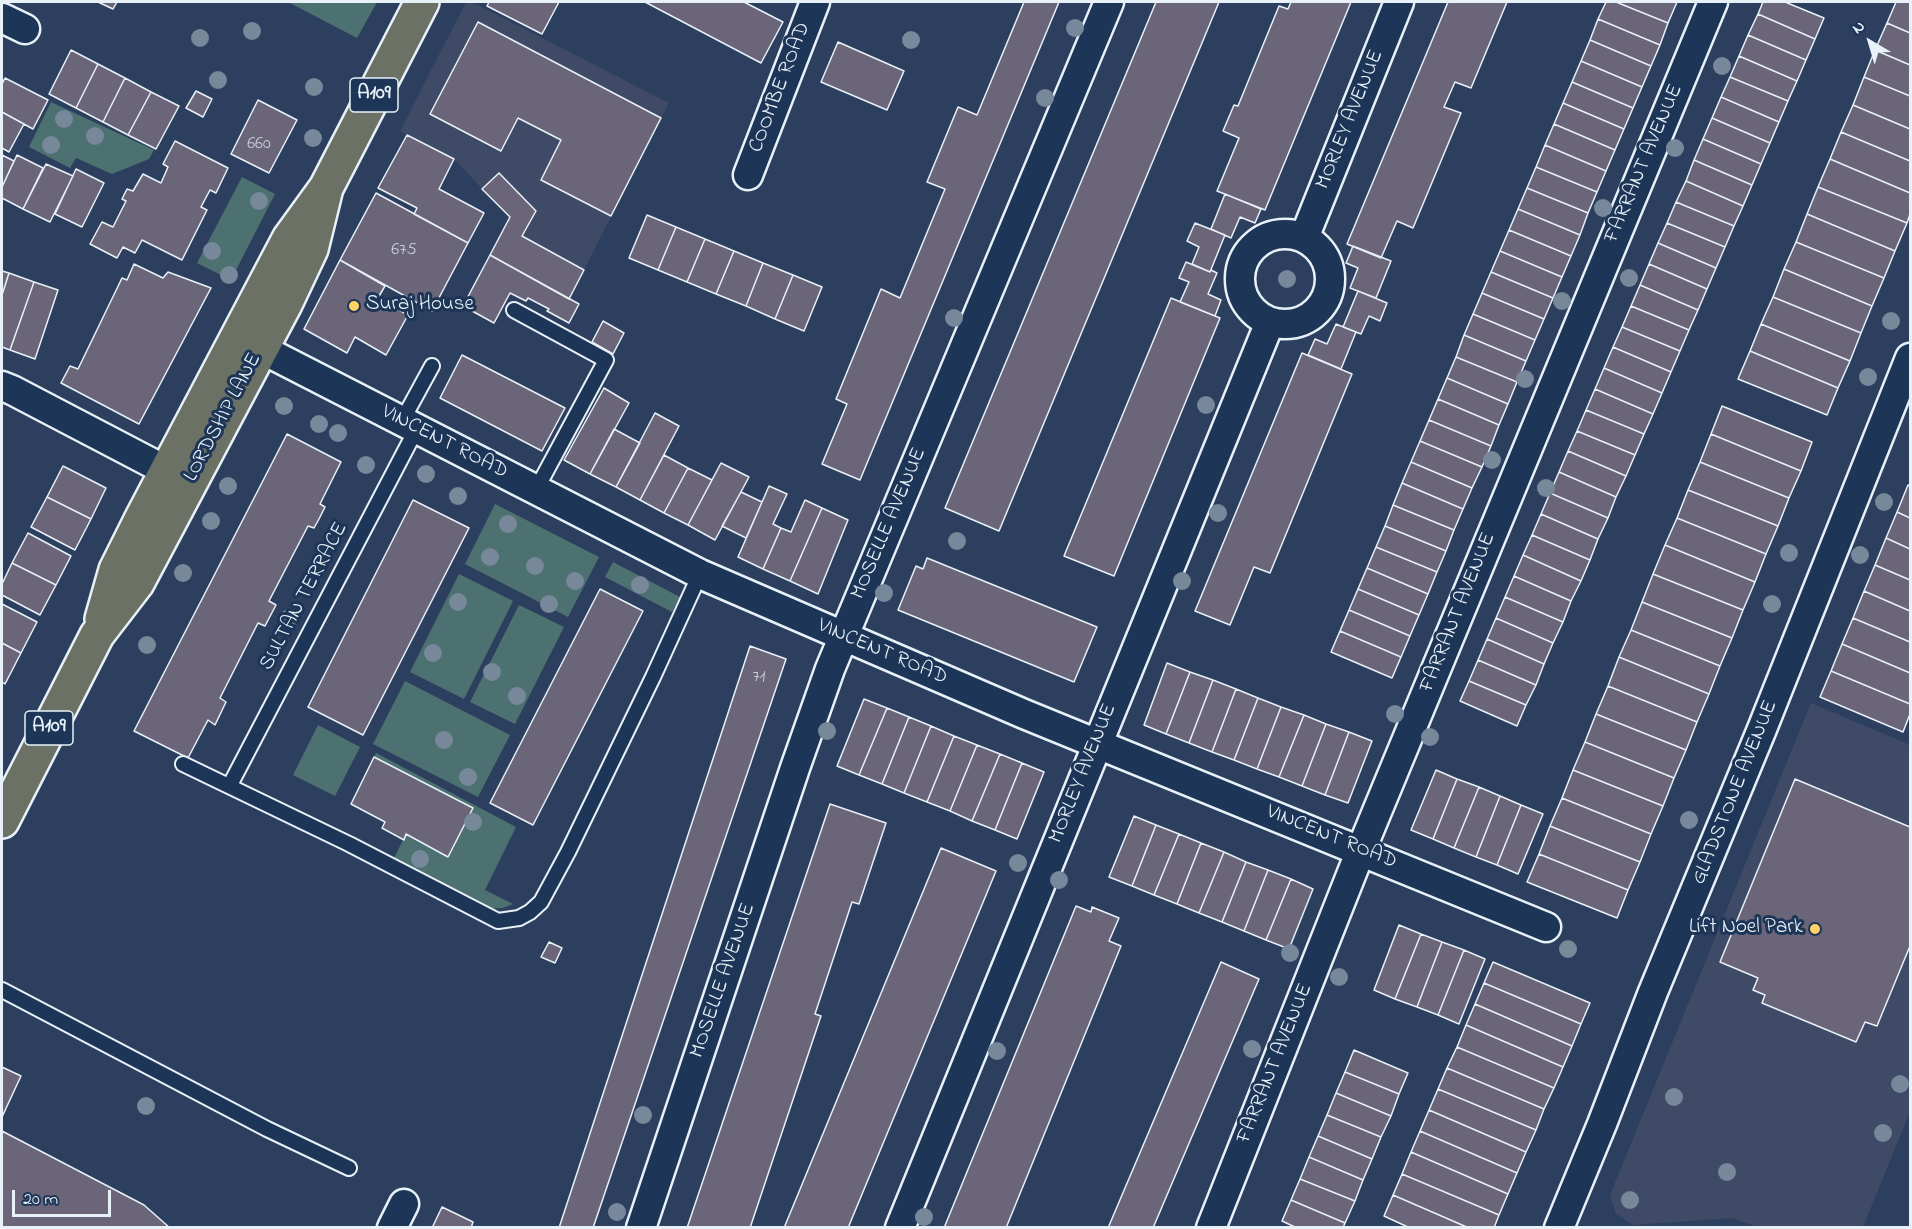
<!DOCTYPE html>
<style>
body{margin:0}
#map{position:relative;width:1912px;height:1229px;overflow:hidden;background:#2c3f5e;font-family:"Indie Flower",sans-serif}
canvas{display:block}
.frame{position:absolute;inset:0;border:3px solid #e8f1f8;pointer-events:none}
.north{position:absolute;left:1840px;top:12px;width:60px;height:60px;-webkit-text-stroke:4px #1d3557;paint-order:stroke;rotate:322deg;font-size:16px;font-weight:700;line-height:24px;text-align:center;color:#e8f1f8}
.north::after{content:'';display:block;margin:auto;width:21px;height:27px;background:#e8f1f8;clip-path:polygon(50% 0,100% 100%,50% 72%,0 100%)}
.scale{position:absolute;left:12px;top:1190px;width:99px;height:27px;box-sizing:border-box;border:3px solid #e8f1f8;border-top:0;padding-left:8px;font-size:18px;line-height:21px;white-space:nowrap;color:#e8f1f8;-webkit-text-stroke:4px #1d3557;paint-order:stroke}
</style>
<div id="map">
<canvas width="1912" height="1229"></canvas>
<div class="frame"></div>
<div class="north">N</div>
<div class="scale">20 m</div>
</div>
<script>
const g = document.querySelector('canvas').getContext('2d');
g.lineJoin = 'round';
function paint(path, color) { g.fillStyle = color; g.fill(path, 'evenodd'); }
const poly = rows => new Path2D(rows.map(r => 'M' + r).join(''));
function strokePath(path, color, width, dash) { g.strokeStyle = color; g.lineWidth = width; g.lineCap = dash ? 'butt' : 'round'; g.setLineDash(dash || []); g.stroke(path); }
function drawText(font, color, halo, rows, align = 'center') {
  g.font = font + ' "Indie Flower",sans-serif'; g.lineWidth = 6; g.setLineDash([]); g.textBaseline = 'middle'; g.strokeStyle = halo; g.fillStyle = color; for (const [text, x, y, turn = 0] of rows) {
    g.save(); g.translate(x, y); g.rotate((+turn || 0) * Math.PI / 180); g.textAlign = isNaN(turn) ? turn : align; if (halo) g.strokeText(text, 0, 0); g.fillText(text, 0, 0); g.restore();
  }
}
const built = poly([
 [466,2,472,2,669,103,569,299,490,255,509,217,454,159,400,131],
 [1811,703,1910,745,1910,1112,1863,1227,1757,1227,1732,1218,1633,1225,1616,1214,1610,1195]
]);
const green = poly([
 [288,2,377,2,357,38],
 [51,102,154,150,149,159,112,174,76,158,70,168,29,147],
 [242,177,275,194,231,280,197,263],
 [495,504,599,557,568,617,465,564],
 [613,562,680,597,672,612,605,577],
 [459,574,513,601,464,699,410,672],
 [519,605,564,627,515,724,470,702],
 [405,681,510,735,478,797,373,744],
 [318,725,360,747,335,796,293,775],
 [376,753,516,827,485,890,513,904,503,908,484,909,393,860,406,834,472,808,374,757]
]);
const building = poly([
 [98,2,117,2,113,9,98,2],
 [489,2,559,2,542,34,487,6,489,2],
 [645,2,744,2,783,22,761,63,645,2],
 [1024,2,1059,2,860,480,822,464,847,404,836,399,881,289,900,298,945,189,927,182,958,107,977,115,1024,2],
 [1156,2,1219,2,999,531,945,508,1156,2],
 [1291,2,1351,2,1265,210,1217,191,1239,138,1223,131,1234,105,1238,106,1279,6,1288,9,1291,2],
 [1448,2,1507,2,1471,88,1455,82,1444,107,1461,113,1413,228,1397,221,1381,258,1347,244,1448,2],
 [1606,2,1616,2,1668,23,1660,45,1598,19,1606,2],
 [1616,2,1677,2,1668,23,1616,2],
 [1763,2,1785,2,1824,18,1815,39,1758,14,1763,2],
 [1896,2,1910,2,1910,33,1887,23,1896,2],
 [1758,14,1815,39,1806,60,1748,35,1758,14],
 [1598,19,1660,45,1651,66,1590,40,1598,19],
 [478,22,661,118,611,216,541,180,561,140,518,118,501,151,430,114,478,22],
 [1887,23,1910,33,1910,65,1875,50,1887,23],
 [1748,35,1806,60,1797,81,1739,56,1748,35],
 [1590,40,1651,66,1642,87,1581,61,1590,40],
 [838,42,904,71,887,110,821,82,838,42],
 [71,50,98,64,76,108,49,94,71,50],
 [1875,50,1910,65,1910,96,1864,77,1875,50],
 [1739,56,1797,81,1788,101,1730,77,1739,56],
 [1581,61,1642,87,1633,108,1572,82,1581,61],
 [98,64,125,78,103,122,76,108,98,64],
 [1730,77,1788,101,1779,122,1721,97,1730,77],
 [1864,77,1910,96,1910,129,1853,105,1864,77],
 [5,78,48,100,33,129,2,112,2,84,5,78],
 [125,78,151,92,128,135,103,122,125,78],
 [1572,82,1633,108,1624,129,1563,103,1572,82],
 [196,91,212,99,203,117,186,108,196,91],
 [151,92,179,106,156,149,128,135,151,92],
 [1721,97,1779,122,1770,143,1712,118,1721,97],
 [258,100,297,120,269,173,231,154,258,100],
 [1563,103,1624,129,1615,150,1554,124,1563,103],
 [1853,105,1910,129,1910,161,1841,132,1853,105],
 [2,112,24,124,9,152,2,148,2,112],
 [1712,118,1770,143,1761,164,1703,139,1712,118],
 [1554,124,1615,150,1606,171,1545,145,1554,124],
 [1841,132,1910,161,1910,193,1830,159,1841,132],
 [407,135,454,159,439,189,484,213,468,243,414,214,417,208,378,188,407,135],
 [1703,139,1761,164,1752,185,1694,160,1703,139],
 [175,141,228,168,216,193,210,190,201,207,207,210,182,260,142,240,135,253,123,247,117,258,90,244,102,222,113,227,126,201,122,199,127,189,133,191,143,174,161,183,168,167,163,164,175,141],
 [1545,145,1606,171,1597,192,1536,167,1545,145],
 [2,155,14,161,2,187,2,155],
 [17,155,43,168,23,209,2,198,2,187,17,155],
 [1830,159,1910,193,1910,214,1907,223,1818,187,1830,159],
 [1694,160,1752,185,1743,206,1686,181,1694,160],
 [46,164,73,176,50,222,23,209,46,164],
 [1536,167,1597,192,1588,213,1527,188,1536,167],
 [76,169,104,183,82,227,55,214,76,169],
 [499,173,536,211,522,236,584,270,569,299,490,255,510,217,482,189,499,173],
 [1686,181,1743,206,1734,226,1676,202,1686,181],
 [1818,187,1907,223,1895,251,1807,214,1818,187],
 [1527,188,1588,213,1580,235,1518,209,1527,188],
 [376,193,468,243,432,311,340,260,376,193],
 [1225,194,1261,209,1255,223,1240,217,1231,238,1211,229,1225,194],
 [1676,202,1734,226,1725,247,1667,223,1676,202],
 [1518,209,1580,235,1571,256,1509,230,1518,209],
 [1807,214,1895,251,1884,278,1796,242,1807,214],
 [647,215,676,227,658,270,629,258,647,215],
 [1195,223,1225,235,1210,272,1192,264,1199,247,1187,241,1195,223],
 [1667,223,1725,247,1716,268,1658,243,1667,223],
 [676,227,705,239,687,282,658,270,676,227],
 [1509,230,1571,256,1562,277,1500,251,1509,230],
 [705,239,734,251,716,294,687,282,705,239],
 [1796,242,1884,278,1872,306,1784,269,1796,242],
 [1658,243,1716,268,1707,289,1649,264,1658,243],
 [1353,246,1391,261,1376,298,1350,288,1358,268,1346,263,1353,246],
 [734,251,763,263,746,306,716,294,734,251],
 [1500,251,1562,277,1553,298,1491,272,1500,251],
 [490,255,579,304,569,323,547,311,549,309,528,298,526,301,510,293,494,323,463,306,490,255],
 [340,260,385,286,378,298,408,315,386,355,355,337,347,353,304,329,340,260],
 [1186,262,1210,272,1211,270,1217,273,1208,294,1221,300,1215,316,1180,302,1189,282,1179,278,1186,262],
 [763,263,793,275,775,319,746,306,763,263],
 [134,264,163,278,168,272,211,288,139,424,61,383,70,366,78,369,122,278,127,280,134,264],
 [1649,264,1707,289,1698,310,1640,285,1649,264],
 [1784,269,1872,306,1861,333,1773,297,1784,269],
 [2,271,9,273,2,295,2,271],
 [1491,272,1553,298,1544,319,1482,293,1491,272],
 [9,273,34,282,10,350,2,347,2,295,9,273],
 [793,275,822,287,804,331,775,319,793,275],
 [34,282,58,290,35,359,10,350,34,282],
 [1640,285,1698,310,1689,330,1631,306,1640,285],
 [1358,291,1387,303,1380,321,1369,316,1361,334,1343,327,1358,291],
 [1482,293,1544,319,1535,340,1473,314,1482,293],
 [1773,297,1861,333,1850,361,1761,324,1773,297],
 [1171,298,1220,318,1114,576,1064,556,1171,298],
 [1631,306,1689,330,1680,351,1622,327,1631,306],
 [1473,314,1535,340,1526,361,1464,335,1473,314],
 [603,321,624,333,613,354,592,342,603,321],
 [1336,324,1356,332,1341,369,1308,355,1315,339,1327,344,1336,324],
 [1761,324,1850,361,1838,388,1750,351,1761,324],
 [1622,327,1680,351,1671,372,1613,347,1622,327],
 [1464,335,1526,361,1517,382,1456,357,1464,335],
 [1613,347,1671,372,1662,393,1604,368,1613,347],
 [1750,351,1838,388,1827,415,1738,379,1750,351],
 [1302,353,1352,374,1270,573,1254,567,1230,625,1195,611,1302,353],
 [462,355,565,408,542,451,440,398,462,355],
 [1456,357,1517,382,1508,404,1447,378,1456,357],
 [1604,368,1662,393,1653,414,1595,389,1604,368],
 [1447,378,1508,404,1499,425,1438,399,1447,378],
 [604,388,629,403,590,474,564,460,604,388],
 [1595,389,1653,414,1644,434,1586,410,1595,389],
 [1438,399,1499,425,1491,446,1429,420,1438,399],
 [1722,406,1812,442,1801,471,1711,434,1722,406],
 [1586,410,1644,434,1635,455,1577,431,1586,410],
 [655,413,679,426,640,500,616,487,655,413],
 [1429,420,1491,446,1482,467,1420,441,1429,420],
 [614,429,640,443,616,487,590,474,614,429],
 [1577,431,1635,455,1626,476,1568,451,1577,431],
 [287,434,341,462,320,504,325,507,319,519,314,528,308,526,269,601,276,605,265,626,258,623,220,698,226,702,215,725,208,720,188,758,134,731,287,434],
 [1711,434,1801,471,1789,498,1700,462,1711,434],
 [1420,441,1482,467,1472,488,1411,462,1420,441],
 [1568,451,1626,476,1616,497,1559,472,1568,451],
 [664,455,688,468,664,513,640,500,664,455],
 [1411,462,1472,488,1463,509,1402,483,1411,462],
 [1700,462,1789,498,1778,526,1688,490,1700,462],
 [721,463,749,477,715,540,688,525,721,463],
 [63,466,106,488,91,519,47,497,63,466],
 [688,468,712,480,688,525,664,513,688,468],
 [1559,472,1616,497,1608,518,1550,493,1559,472],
 [1402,483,1463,509,1454,530,1393,505,1402,483],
 [1908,485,1910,486,1910,518,1897,512,1908,485],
 [769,486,787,494,773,524,781,528,763,569,738,557,769,486],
 [1688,490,1778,526,1766,554,1677,518,1688,490],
 [741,492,762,502,746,538,722,526,741,492],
 [1550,493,1608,518,1598,539,1541,514,1550,493],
 [47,497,91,519,75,550,31,527,47,497],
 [413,500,469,528,363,735,308,707,413,500],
 [805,500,822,508,790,581,763,569,781,528,791,532,805,500],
 [1393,505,1454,530,1446,551,1385,526,1393,505],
 [822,508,848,520,818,594,790,581,822,508],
 [1897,512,1910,518,1910,549,1886,538,1897,512],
 [1541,514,1598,539,1590,560,1532,535,1541,514],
 [1677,518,1766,554,1755,582,1665,545,1677,518],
 [1385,526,1446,551,1437,572,1376,547,1385,526],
 [28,533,71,556,56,585,12,563,28,533],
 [1532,535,1590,560,1581,581,1523,555,1532,535],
 [1886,538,1910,549,1910,580,1875,565,1886,538],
 [1665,545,1755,582,1743,610,1653,574,1665,545],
 [1376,547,1437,572,1428,594,1367,568,1376,547],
 [1523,555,1581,581,1571,601,1514,576,1523,555],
 [927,558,1097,627,1074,682,898,610,916,566,923,569,927,558],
 [12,563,56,585,40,615,2,595,2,584,12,563],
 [1875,565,1910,580,1910,611,1864,591,1875,565],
 [1367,568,1428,594,1419,615,1358,589,1367,568],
 [1653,574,1743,610,1732,638,1642,602,1653,574],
 [1514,576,1571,601,1563,622,1505,597,1514,576],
 [600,589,643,611,533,825,490,803,600,589],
 [1358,589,1419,615,1410,636,1349,610,1358,589],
 [1864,591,1910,611,1910,642,1853,618,1864,591],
 [1505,597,1563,622,1553,643,1496,618,1505,597],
 [1642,602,1732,638,1720,666,1631,630,1642,602],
 [2,604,37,622,21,653,2,643,2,604],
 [1349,610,1410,636,1401,657,1340,631,1349,610],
 [1496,618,1553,643,1544,664,1487,639,1496,618],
 [1853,618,1910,642,1910,673,1842,644,1853,618],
 [1631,630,1720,666,1709,694,1619,657,1631,630],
 [1340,631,1401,657,1392,678,1331,652,1340,631],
 [1487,639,1544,664,1536,685,1478,660,1487,639],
 [2,643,21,653,5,684,2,682,2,643],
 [1842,644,1910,673,1910,704,1831,671,1842,644],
 [750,646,786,659,593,1228,559,1228,750,646],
 [1619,657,1709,694,1697,722,1608,686,1619,657],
 [1478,660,1536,685,1526,705,1469,681,1478,660],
 [1167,663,1190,672,1166,734,1144,725,1167,663],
 [1831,671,1910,704,1910,714,1903,732,1820,697,1831,671],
 [1190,672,1213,680,1189,743,1166,734,1190,672],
 [1213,680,1236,689,1212,752,1189,743,1213,680],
 [1469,681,1526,705,1517,726,1460,701,1469,681],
 [1608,686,1697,722,1686,750,1596,714,1608,686],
 [1236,689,1258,698,1234,760,1212,752,1236,689],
 [1258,698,1281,707,1257,769,1234,760,1258,698],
 [864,699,887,708,859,775,837,766,864,699],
 [1281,707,1304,715,1279,777,1257,769,1281,707],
 [887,708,909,717,882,784,859,775,887,708],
 [1596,714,1686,750,1674,778,1585,742,1596,714],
 [1304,715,1326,724,1302,786,1279,777,1304,715],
 [909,717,931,726,904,793,882,784,909,717],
 [1326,724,1349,732,1325,795,1302,786,1326,724],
 [931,726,954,736,927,802,904,793,931,726],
 [1349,732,1372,741,1348,803,1325,795,1349,732],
 [954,736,977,745,950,811,927,802,954,736],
 [1585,742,1674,778,1663,806,1573,770,1585,742],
 [977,745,1000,754,972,821,950,811,977,745],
 [1000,754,1022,763,995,830,972,821,1000,754],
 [374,757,473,808,448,857,406,834,404,840,382,828,385,822,351,804,374,757],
 [1022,763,1044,772,1017,839,995,830,1022,763],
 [1436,770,1457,779,1433,839,1411,830,1436,770],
 [1573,770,1663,806,1651,834,1562,798,1573,770],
 [1457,779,1479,787,1454,848,1433,839,1457,779],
 [1795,779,1910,827,1910,946,1877,1026,1865,1022,1856,1042,1762,1003,1765,995,1753,990,1758,978,1720,962,1795,779],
 [1479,787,1500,796,1476,857,1454,848,1479,787],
 [1500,796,1521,805,1497,865,1476,857,1500,796],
 [1562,798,1651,834,1640,862,1550,826,1562,798],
 [830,804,886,823,859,904,852,902,815,1014,821,1016,750,1228,687,1228,830,804],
 [1521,805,1543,814,1518,874,1497,865,1521,805],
 [1134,816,1156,825,1132,886,1109,877,1134,816],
 [1156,825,1179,834,1154,895,1132,886,1156,825],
 [1550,826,1640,862,1628,890,1539,854,1550,826],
 [1179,834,1201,843,1177,904,1154,895,1179,834],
 [1201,843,1224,852,1199,913,1177,904,1201,843],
 [941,848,996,871,848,1228,784,1228,941,848],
 [1224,852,1246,862,1222,922,1199,913,1224,852],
 [1539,854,1628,890,1617,918,1527,882,1539,854],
 [1246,862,1268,870,1244,931,1222,922,1246,862],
 [1268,870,1291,879,1266,940,1244,931,1268,870],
 [1291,879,1313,889,1289,949,1266,940,1291,879],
 [1076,906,1091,912,1092,907,1119,918,1109,941,1121,946,1006,1228,944,1228,1076,906],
 [1399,925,1421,934,1395,999,1374,990,1399,925],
 [1421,934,1442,942,1417,1007,1395,999,1421,934],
 [549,942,562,948,555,963,541,957,549,942],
 [1442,942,1464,950,1438,1015,1417,1007,1442,942],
 [1464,950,1485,959,1459,1024,1438,1015,1464,950],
 [1221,962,1259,979,1153,1228,1108,1228,1221,962],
 [1493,962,1590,1003,1581,1024,1484,983,1493,962],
 [1484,983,1581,1024,1572,1046,1475,1004,1484,983],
 [1475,1004,1572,1046,1563,1067,1466,1025,1475,1004],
 [1466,1025,1563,1067,1554,1088,1457,1047,1466,1025],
 [1457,1047,1554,1088,1544,1109,1447,1068,1457,1047],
 [1354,1050,1408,1073,1399,1094,1345,1072,1354,1050],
 [2,1067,21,1076,2,1117,2,1067],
 [1447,1068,1544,1109,1536,1130,1438,1089,1447,1068],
 [1345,1072,1399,1094,1391,1116,1336,1093,1345,1072],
 [1438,1089,1536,1130,1526,1152,1429,1110,1438,1089],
 [1336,1093,1391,1116,1381,1137,1327,1115,1336,1093],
 [1429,1110,1526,1152,1517,1173,1420,1131,1429,1110],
 [1327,1115,1381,1137,1372,1159,1318,1136,1327,1115],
 [2,1131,144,1205,170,1228,2,1228,2,1131],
 [1420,1131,1517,1173,1508,1194,1411,1152,1420,1131],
 [1318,1136,1372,1159,1363,1180,1309,1157,1318,1136],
 [1411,1152,1508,1194,1499,1215,1402,1174,1411,1152],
 [1309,1157,1363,1180,1355,1201,1300,1179,1309,1157],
 [1402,1174,1499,1215,1494,1228,1469,1228,1393,1195,1402,1174],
 [1300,1179,1355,1201,1345,1223,1291,1200,1300,1179],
 [1393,1195,1469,1228,1410,1228,1384,1216,1393,1195],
 [1291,1200,1345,1223,1343,1228,1297,1228,1282,1221,1291,1200],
 [442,1207,473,1222,471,1228,432,1228,442,1207]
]);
const lane = poly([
 [514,310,606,360,536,490],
 [402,421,432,366],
 [183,764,349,844,498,921,519,918,530,912,541,902,568,852,653,677,700,574],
 [230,785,417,428],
 [2,990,267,1129,349,1168]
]);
const street = poly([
 [2,18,25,29],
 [748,175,815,2],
 '1240 279a45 45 0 1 1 90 0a45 45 0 1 1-90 0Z',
 [1304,238,1399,2],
 [242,339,700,574,1024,714,1546,927],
 [2,386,12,390,186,481],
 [392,1228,404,1204],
 [641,1228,795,768,830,669,1109,2],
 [900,1228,1270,322],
 [1211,1228,1361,850,1713,2],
 [1559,1228,1602,1124,1653,992,1762,729,1910,358]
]);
const primary = poly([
 [102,619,116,570,142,518,289,239,326,188,422,2],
 [2,821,97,635,137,583,286,302,311,249,326,188]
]);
const trees = [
 [1075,28],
 [252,31],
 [200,38],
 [911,40],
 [1722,66],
 [218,80],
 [314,87],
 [1045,98],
 [64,119],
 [95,136],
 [313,138],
 [51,145],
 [1675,148],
 [259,201],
 [1603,208],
 [212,251],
 [229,275],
 [1629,278],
 [1287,279],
 [1562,301],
 [954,318],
 [1891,321],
 [1868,377],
 [1525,379],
 [1206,405],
 [284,406],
 [319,424],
 [338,433],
 [1492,460],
 [366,465],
 [426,474],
 [228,486],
 [1546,488],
 [458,496],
 [1884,502],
 [1218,513],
 [211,521],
 [508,524],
 [957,541],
 [1789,553],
 [1860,555],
 [490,557],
 [535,566],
 [183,573],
 [575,581],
 [1182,581],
 [640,585],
 [884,593],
 [458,602],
 [549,604],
 [1772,604],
 [289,618],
 [147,645],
 [433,653],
 [492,672],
 [517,696],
 [1395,714],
 [827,731],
 [1430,737],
 [444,740],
 [468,777],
 [1689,820],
 [473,822],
 [420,859],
 [1018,863],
 [1059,880],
 [1568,949],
 [1290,953],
 [1339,977],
 [1252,1049],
 [997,1051],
 [1900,1084],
 [1674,1097],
 [146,1106],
 [643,1115],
 [1883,1133],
 [1727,1172],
 [1630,1200],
 [617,1212],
 [924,1217]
];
const markers = [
 [354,306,6,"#ffd166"],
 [1815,929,6,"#ffd166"]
];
const numberNames = [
 ["660",259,145],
 ["675",404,251],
 ["71",759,678]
];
const shields = [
 [374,95,48],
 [49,728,48]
];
const shieldNames = [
 ["A109",374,95],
 ["A109",49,728]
];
const streetNames = [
 ["COOMBE ROAD",781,88,-69],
 ["MORLEY AVENUE",1351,120,-68],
 ["FARRANT AVENUE",1645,164,-67],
 ["LORDSHIP LANE",224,418,-62],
 ["VINCENT ROAD",444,443,27],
 ["MOSELLE AVENUE",890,524,-67],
 ["SULTAN TERRACE",305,597,-62],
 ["FARRANT AVENUE",1459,613,-68],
 ["VINCENT ROAD",882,653,23],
 ["MORLEY AVENUE",1084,774,-68],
 ["GLADSTONE AVENUE",1736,793,-68],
 ["VINCENT ROAD",1331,838,22],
 ["MOSELLE AVENUE",724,981,-71],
 ["FARRANT AVENUE",1276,1064,-68]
];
const poiNames = [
 ["Suraj House",366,306],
 ["Lift Noel Park",1803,929,"right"]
];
paint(built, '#3f4a66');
paint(green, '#4d7071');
paint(building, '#6a6579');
strokePath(building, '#e8f1f8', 1.5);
strokePath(lane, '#e8f1f8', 18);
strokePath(street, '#e8f1f8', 33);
strokePath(primary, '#e8f1f8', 38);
strokePath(lane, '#1d3557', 14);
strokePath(street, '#1d3557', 28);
strokePath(primary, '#6b7165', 33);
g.fillStyle = '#768899';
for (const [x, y] of trees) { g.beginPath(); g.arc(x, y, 9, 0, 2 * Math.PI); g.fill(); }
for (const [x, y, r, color] of markers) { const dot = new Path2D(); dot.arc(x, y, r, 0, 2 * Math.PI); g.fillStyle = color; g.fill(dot); strokePath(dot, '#1d3557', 2); }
drawText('18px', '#c8ced8', null, numberNames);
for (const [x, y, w] of shields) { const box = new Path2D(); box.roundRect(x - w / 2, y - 17, w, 34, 4.5); g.fillStyle = '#1d3557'; g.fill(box); strokePath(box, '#e8f1f8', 1.5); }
drawText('bold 20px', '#e8f1f8', null, shieldNames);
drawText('21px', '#e8f1f8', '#1d3557', streetNames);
drawText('21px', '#e8f1f8', '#1d3557', poiNames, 'left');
</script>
